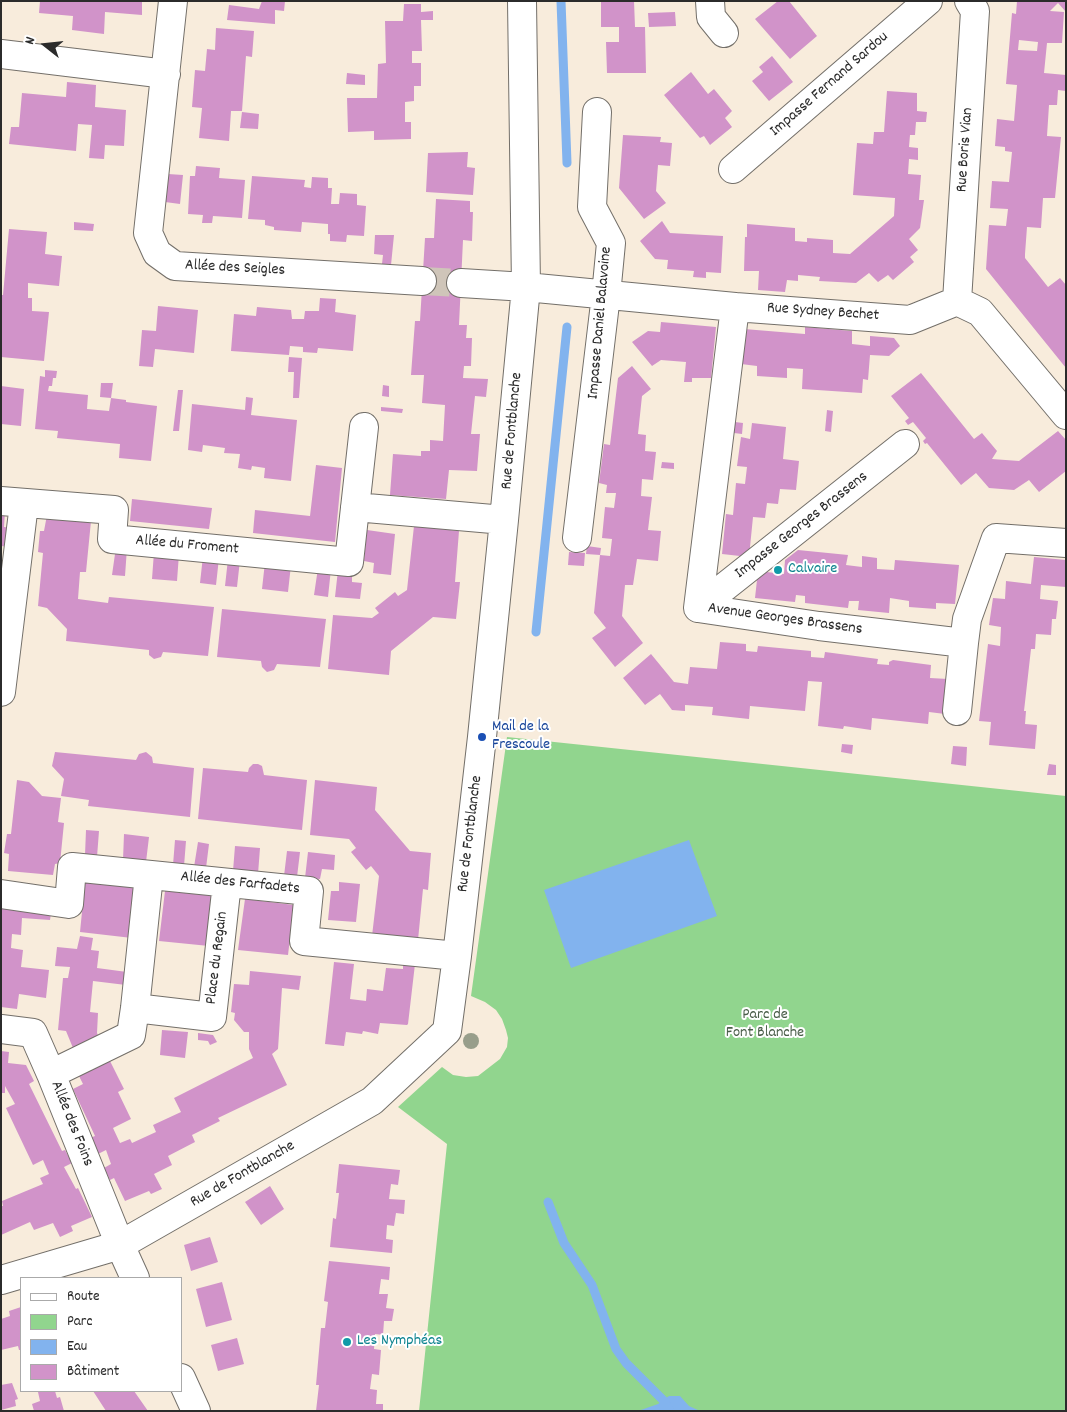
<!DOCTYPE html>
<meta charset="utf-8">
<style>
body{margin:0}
#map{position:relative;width:1067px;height:1412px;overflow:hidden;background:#f8ecdc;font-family:Dekko,sans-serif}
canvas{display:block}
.frame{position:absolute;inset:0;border:2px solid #2b2b2b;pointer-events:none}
.legend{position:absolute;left:20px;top:1277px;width:162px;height:115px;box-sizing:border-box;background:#fff;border:1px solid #aaa;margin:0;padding:6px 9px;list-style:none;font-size:15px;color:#2b2b2b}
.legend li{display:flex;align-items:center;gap:10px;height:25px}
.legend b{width:25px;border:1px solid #aaa}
.north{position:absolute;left:20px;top:20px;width:50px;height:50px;-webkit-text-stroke:4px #fff;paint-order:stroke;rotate:286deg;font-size:14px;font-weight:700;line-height:20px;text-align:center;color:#2b2b2b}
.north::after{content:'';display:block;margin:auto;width:18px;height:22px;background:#2b2b2b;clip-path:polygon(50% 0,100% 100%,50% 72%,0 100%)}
</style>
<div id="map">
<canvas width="1067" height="1412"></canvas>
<div class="frame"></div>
<ul class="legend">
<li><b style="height:6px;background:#fff"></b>Route</li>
<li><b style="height:14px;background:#91d58e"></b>Parc</li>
<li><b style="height:14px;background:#82b3ee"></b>Eau</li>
<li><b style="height:14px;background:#d193c9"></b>Bâtiment</li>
</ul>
<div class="north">N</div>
</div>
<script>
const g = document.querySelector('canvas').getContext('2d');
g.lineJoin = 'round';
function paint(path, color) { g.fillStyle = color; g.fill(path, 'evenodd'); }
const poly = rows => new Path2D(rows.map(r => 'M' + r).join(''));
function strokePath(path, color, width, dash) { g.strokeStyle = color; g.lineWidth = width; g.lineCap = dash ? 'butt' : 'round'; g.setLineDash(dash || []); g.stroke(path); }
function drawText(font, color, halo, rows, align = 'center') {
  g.font = font + ' Dekko,sans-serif'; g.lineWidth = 4; g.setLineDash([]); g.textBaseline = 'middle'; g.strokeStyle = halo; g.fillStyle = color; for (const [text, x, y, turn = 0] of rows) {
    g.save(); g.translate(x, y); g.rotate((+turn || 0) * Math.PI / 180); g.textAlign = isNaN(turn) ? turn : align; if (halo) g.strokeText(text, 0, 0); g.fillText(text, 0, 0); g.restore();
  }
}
const green = poly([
 [507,737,1066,796,1066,1411,419,1411,447,1144,398,1107,442,1067,453,1075,466,1077,478,1076,500,1059,507,1047,508,1038,506,1030,502,1019,496,1010,485,1002,471,996]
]);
const water = poly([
 [689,840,717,916,571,968,544,890],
 [669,1396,680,1396,689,1406,700,1411,638,1411,658,1404]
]);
const stream = poly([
 [561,1,567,163],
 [536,632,567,327],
 [548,1202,564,1243,592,1285,616,1349,626,1363,663,1400,670,1411]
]);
const building = poly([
 [40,1,142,1,142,15,105,12,104,34,72,30,73,16,39,13],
 [262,1,285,1,284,11,275,10,275,24,227,20,229,5,259,9],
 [601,1,634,1,635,27,645,27,646,73,607,73,606,42,619,42,619,27,601,27],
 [778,1,789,1,817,36,790,59,755,19],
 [1017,1,1066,1,1066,12,1058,3,1050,11,1064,12,1062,43,1047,43,1044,73,1066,75,1066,91,1058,90,1057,105,1049,105,1047,136,1061,137,1055,198,1043,198,1041,228,1027,227,1025,254,1025,258,1048,287,1060,278,1066,285,1066,368,986,269,989,225,1006,226,1008,209,990,208,992,181,1009,182,1012,152,1005,151,1005,147,995,146,997,119,1014,121,1017,85,1006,84,1012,13,1016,14],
 [1019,40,1038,42,1037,51,1018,50],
 [404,4,421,4,421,12,433,11,433,20,421,20,422,51,412,51,412,63,421,63,421,86,414,86,414,101,405,102,405,122,411,122,411,139,374,140,374,131,348,132,347,98,377,98,378,64,386,63,385,21,403,21],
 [675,12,676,26,649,27,648,13],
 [216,28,254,31,252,57,246,56,242,111,231,111,229,141,199,138,202,108,192,107,195,70,205,71,207,49,215,50],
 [772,56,793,82,769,101,752,81,763,72,759,67],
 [691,72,708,94,714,89,732,111,725,118,732,127,710,145,704,136,700,138,664,95],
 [347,73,365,75,365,85,346,84],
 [67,82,96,85,95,107,126,110,124,146,105,145,104,159,89,158,92,125,78,124,76,151,9,144,11,127,19,127,22,93,66,97],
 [887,91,917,93,917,111,927,112,926,122,916,122,915,135,910,135,909,147,918,148,918,160,909,159,908,174,921,175,919,200,924,200,920,228,909,239,918,250,910,257,914,262,893,280,888,275,878,282,869,273,856,283,819,281,820,277,798,275,798,281,787,280,785,292,758,290,759,271,744,271,745,237,747,237,747,224,795,228,795,241,807,242,807,238,833,240,833,253,850,254,894,216,895,198,853,195,857,143,873,144,874,132,884,132],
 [242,112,259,114,258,129,240,128],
 [623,135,661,137,660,142,672,143,670,166,658,165,656,191,666,203,644,219,619,188],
 [468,152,467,167,475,168,473,195,426,192,428,153],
 [196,166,220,168,219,178,245,180,242,218,213,216,212,223,202,223,203,215,188,214,190,176,195,176],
 [168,174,183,175,180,204,165,202],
 [252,176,305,180,304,187,311,188,312,177,328,178,328,188,332,188,331,204,339,204,340,193,357,194,357,205,366,206,364,236,347,235,346,242,330,241,330,234,328,234,328,224,302,222,301,232,274,230,274,227,265,225,265,220,248,219],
 [436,199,470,201,470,212,473,212,472,241,463,240,459,325,467,325,466,338,472,338,471,366,464,366,463,378,488,379,486,397,475,396,471,434,480,434,477,471,449,470,446,499,390,495,393,454,421,456,421,451,430,451,430,440,443,441,445,405,422,403,424,375,411,375,415,321,420,321,425,238,434,238],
 [662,221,670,233,723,236,721,273,706,272,706,278,693,277,694,271,667,269,668,260,655,259,640,241],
 [74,222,94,224,93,231,74,230],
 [9,229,47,232,45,254,62,256,59,286,28,283,28,298,32,298,32,311,49,312,44,361,1,357,1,295,3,295],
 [375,235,394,235,391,265,382,264,383,255,374,254],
 [320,298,336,299,335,312,356,315,353,351,318,348,317,353,303,352,303,347,290,346,289,355,231,351,234,314,256,316,257,307,291,310,292,319,304,319,305,311,319,311],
 [158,306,198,310,194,353,155,349,153,367,139,366,142,330,156,331],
 [661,322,716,327,711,378,692,378,692,382,684,382,686,362,661,360,652,366,632,342,648,331,660,332],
 [805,327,852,331,852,344,870,346,870,336,894,338,900,346,889,356,870,355,868,380,863,379,862,393,802,389,803,369,787,368,787,378,757,376,757,366,741,364,744,329,805,334],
 [289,357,302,358,299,398,293,398,294,372,288,372],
 [632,366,651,389,642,396,638,434,646,435,645,451,656,452,653,480,642,479,641,496,652,497,648,530,661,531,658,561,637,559,633,585,625,585,622,616,643,643,615,667,592,638,606,628,594,613,600,555,610,556,612,539,602,538,605,507,614,508,616,493,606,493,607,485,599,483,604,444,610,445,618,378],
 [45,370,57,371,56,378,53,378,52,386,49,386,48,391,88,395,87,409,109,411,111,398,126,400,126,402,157,406,151,461,119,458,120,444,57,438,58,431,35,429,40,376,45,377],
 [921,373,974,439,982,433,997,451,992,459,1019,461,1058,431,1066,440,1066,471,1039,492,1029,480,1014,490,989,488,976,473,961,485,927,443,925,444,923,441,926,438,913,422,908,425,905,421,909,418,891,396],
 [101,383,113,383,111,398,100,397],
 [383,385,389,386,389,397,382,396],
 [1,386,24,389,21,426,1,424],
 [178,390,183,390,179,431,173,431],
 [246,397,253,398,251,415,297,420,291,481,264,478,265,468,252,466,251,470,238,468,240,454,224,453,225,448,203,445,202,452,188,450,192,404,245,410],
 [381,407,403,409,402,413,381,411],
 [827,410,833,411,831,432,825,431],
 [735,422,743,423,742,434,734,433],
 [752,423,786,427,783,459,799,461,796,490,780,489,778,504,767,503,765,518,753,517,749,557,722,554,726,514,733,515,736,483,745,484,747,467,737,466,741,437,750,439],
 [662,462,674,463,674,469,661,468],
 [316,465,342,468,335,542,253,533,255,510,310,516],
 [132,499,212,508,209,529,130,521],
 [1,510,5,511,4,527,11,528,10,547,1,546],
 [47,515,91,521,86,572,80,572,78,599,108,603,109,597,214,607,208,656,163,652,161,657,154,659,149,655,149,650,66,641,67,629,47,608,38,606,43,553,38,552,40,531,44,531],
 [414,526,459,531,455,582,460,582,456,619,433,617,391,651,389,675,328,669,333,615,372,618,379,613,375,608,395,592,398,596,407,590],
 [367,530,395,534,391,575,373,573,374,563,364,561],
 [587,546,601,548,600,555,586,554],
 [116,547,127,548,125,576,112,575],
 [798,550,848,555,846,565,862,567,862,556,877,558,877,569,894,570,895,560,959,565,955,604,936,603,936,609,909,607,909,601,890,598,889,613,858,610,859,601,849,601,848,608,805,603,805,596,796,595,795,602,755,598,758,571,784,574,785,560],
 [154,552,179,554,177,581,152,579],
 [569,552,585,553,584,566,568,565],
 [203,556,219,558,216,585,200,583],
 [1034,557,1066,560,1066,587,1041,585,1040,599,1058,601,1056,619,1052,619,1051,635,1036,634,1035,649,1031,649,1024,711,1026,711,1025,724,1037,725,1035,749,989,745,991,722,979,721,988,644,1000,646,1001,627,989,625,993,598,1005,599,1006,581,1031,584],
 [228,559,240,560,237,587,225,586],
 [265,562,291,565,288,592,262,589],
 [318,568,331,569,328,597,314,595],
 [338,570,352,571,352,582,362,583,360,599,335,597],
 [222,609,326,619,320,667,277,664,274,670,267,672,262,667,261,661,217,657],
 [720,642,746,644,746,651,757,652,758,646,811,651,811,657,824,658,825,652,878,659,877,664,889,665,889,662,893,660,931,665,930,678,948,679,945,714,929,712,928,724,872,718,871,730,844,726,843,729,818,726,822,682,808,681,805,711,750,706,749,719,712,715,713,707,685,705,685,711,672,710,660,694,645,705,623,678,651,654,674,682,688,684,690,667,717,669],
 [842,744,853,745,852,754,841,752],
 [953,746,967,747,966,766,951,764],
 [55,752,136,760,139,754,146,752,152,757,153,763,194,768,190,817,88,806,89,800,61,796,64,779,52,766],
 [253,764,258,764,262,766,264,775,307,780,302,830,198,819,203,768,248,772,249,768],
 [1049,764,1056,765,1056,775,1047,775],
 [17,780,29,782,42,796,61,798,58,822,64,823,60,863,55,864,53,875,8,871,9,854,4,853,7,834,11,834],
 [315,780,377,787,375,810,410,851,431,853,428,890,423,889,418,940,372,936,379,876,371,866,366,870,351,852,356,848,349,839,310,835],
 [86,830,99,831,97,857,85,855],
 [124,834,149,837,146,862,123,860],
 [175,840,186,841,184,866,173,865],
 [198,842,209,844,206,868,194,867],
 [235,846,260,848,258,874,233,871],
 [287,851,300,852,297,877,284,876],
 [308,852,335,855,334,870,322,869,320,879,305,878],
 [85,882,137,887,132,938,80,932],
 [339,882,360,884,356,922,328,920,331,891,339,891],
 [165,891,215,896,209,946,159,941],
 [245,899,294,905,288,955,238,950],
 [1,901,52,907,50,920,22,918,21,935,12,934,11,948,23,950,21,967,49,970,46,998,19,994,17,1009,1,1007],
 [80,936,93,938,91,950,99,951,97,968,127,972,126,985,93,981,90,1012,98,1013,97,1033,103,1047,71,1060,67,1051,73,1048,66,1031,58,1030,63,978,68,978,70,967,55,966,57,947,77,949],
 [334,962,354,964,350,999,366,1001,367,989,383,991,386,968,403,969,403,963,415,964,408,1024,407,1025,380,1023,378,1034,363,1031,362,1034,346,1032,344,1046,325,1044],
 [250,971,301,976,299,990,282,988,278,1049,272,1054,287,1085,218,1118,220,1121,192,1135,195,1142,168,1156,172,1165,154,1174,162,1189,151,1194,149,1191,125,1201,114,1178,110,1180,104,1168,111,1164,106,1150,98,1154,90,1138,95,1136,73,1089,83,1084,78,1074,109,1059,124,1089,118,1092,131,1119,113,1128,120,1143,130,1139,132,1143,156,1132,153,1125,181,1112,174,1098,253,1058,249,1049,249,1032,244,1032,234,1020,235,1013,231,1012,234,984,249,985],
 [162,1030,188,1032,185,1058,160,1055],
 [198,1033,213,1035,217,1042,210,1045,208,1041,198,1040],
 [1,1051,9,1052,8,1063,26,1065,34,1081,29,1084,62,1151,65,1150,72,1163,64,1167,76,1189,78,1188,92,1217,71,1226,73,1231,60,1237,53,1223,34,1230,30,1222,1,1235,1,1206,3,1206,2,1201,43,1184,40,1178,49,1174,43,1160,33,1165,6,1108,15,1104,5,1086,5,1093,1,1093],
 [339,1164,400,1170,398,1185,391,1184,389,1199,405,1200,404,1214,396,1213,394,1226,387,1225,386,1239,393,1240,392,1253,330,1247,333,1218,336,1219,339,1193,336,1193],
 [270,1186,284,1209,261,1225,245,1202],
 [210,1237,218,1262,191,1271,184,1245],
 [329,1261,390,1267,389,1280,381,1279,379,1294,388,1294,386,1308,394,1309,392,1321,384,1321,383,1335,375,1334,374,1349,381,1350,379,1375,372,1374,370,1389,377,1390,376,1404,383,1404,383,1411,316,1411,319,1385,316,1385,321,1328,325,1328,328,1302,324,1301],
 [222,1282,232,1320,206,1327,196,1289],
 [21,1307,21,1350,19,1350,18,1346,1,1350,1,1319,10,1316,9,1311],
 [237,1338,244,1364,218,1371,211,1345],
 [12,1383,18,1399,15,1400,16,1406,1,1410,1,1385],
 [43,1391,55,1391,57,1398,60,1397,64,1411,34,1411,32,1404,40,1401,38,1392],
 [93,1391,134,1391,148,1411,106,1411]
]);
const minorTunnel = poly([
 [422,281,461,283]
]);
const minor = poly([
 [173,1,148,233,157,253,175,266,422,281],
 [710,1,711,17,724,33],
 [1,54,166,74],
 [733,169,928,1],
 [461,283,526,287,735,307,910,320,957,301,980,312,1066,415],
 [957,301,975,11,969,1],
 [735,307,698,608,819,626,964,643,967,619,996,538,1066,543],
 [1,501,114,510,112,539,349,562,364,427],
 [355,507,504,520],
 [577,538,606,295,611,243,592,207,597,112],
 [698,608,905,444],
 [1,692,24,504],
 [957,711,964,643],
 [1,894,69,904,72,867,309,891,304,941,457,956],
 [135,1008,212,1017,227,883],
 [1,1029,33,1033,51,1074,120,1245,135,1278],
 [51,1074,131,1035,135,1008,149,875],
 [1,1280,120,1245,372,1101,447,1031,457,956,482,737,504,520,526,287,522,1],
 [181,1378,196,1411]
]);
const trees = [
 [471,1041]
];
const markers = [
 [778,570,5,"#0f9aa8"],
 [482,737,5,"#1a4fb4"],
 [347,1342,5,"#0f9aa8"]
];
const streetNames = [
 ["Impasse Fernand Sardou",830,85,-41],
 ["Rue Boris Vian",966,150,-86],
 ["Allée des Seigles",235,269,3],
 ["Rue Sydney Bechet",823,313,4],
 ["Impasse Daniel Balavoine",601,323,-85],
 ["Rue de Fontblanche",513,431,-85],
 ["Impasse Georges Brassens",802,526,-38],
 ["Allée du Froment",187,546,5],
 ["Avenue Georges Brassens",785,620,8],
 ["Rue de Fontblanche",471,834,-83],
 ["Allée des Farfadets",240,884,6],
 ["Place du Regain",218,958,-83],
 ["Allée des Foins",71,1124,68],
 ["Rue de Fontblanche",243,1175,-30]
];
const cultureNames = [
 ["Calvaire",788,570],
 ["Les Nymphéas",357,1342]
];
const transitNames = [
 ["Mail de la",492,728],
 ["Frescoule",492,746]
];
const parkNames = [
 ["Parc de",765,1016],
 ["Font Blanche",765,1034]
];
paint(green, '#91d58e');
paint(water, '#82b3ee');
strokePath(stream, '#82b3ee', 9);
paint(building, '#d193c9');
strokePath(minorTunnel, '#cfc5b9', 28, [28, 14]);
strokePath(minor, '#736f69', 30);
strokePath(minor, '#fff', 28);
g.fillStyle = '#989e8b';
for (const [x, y] of trees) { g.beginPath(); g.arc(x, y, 8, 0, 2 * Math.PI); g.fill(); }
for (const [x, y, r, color] of markers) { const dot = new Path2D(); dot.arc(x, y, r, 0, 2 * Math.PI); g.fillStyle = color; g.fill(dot); strokePath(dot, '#fff', 2); }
drawText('16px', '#2b2b2b', '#fff', streetNames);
drawText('16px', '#0d838f', '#fff', cultureNames, 'left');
drawText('16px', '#164399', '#fff', transitNames, 'left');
drawText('16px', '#4a5e49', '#fff', parkNames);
</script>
